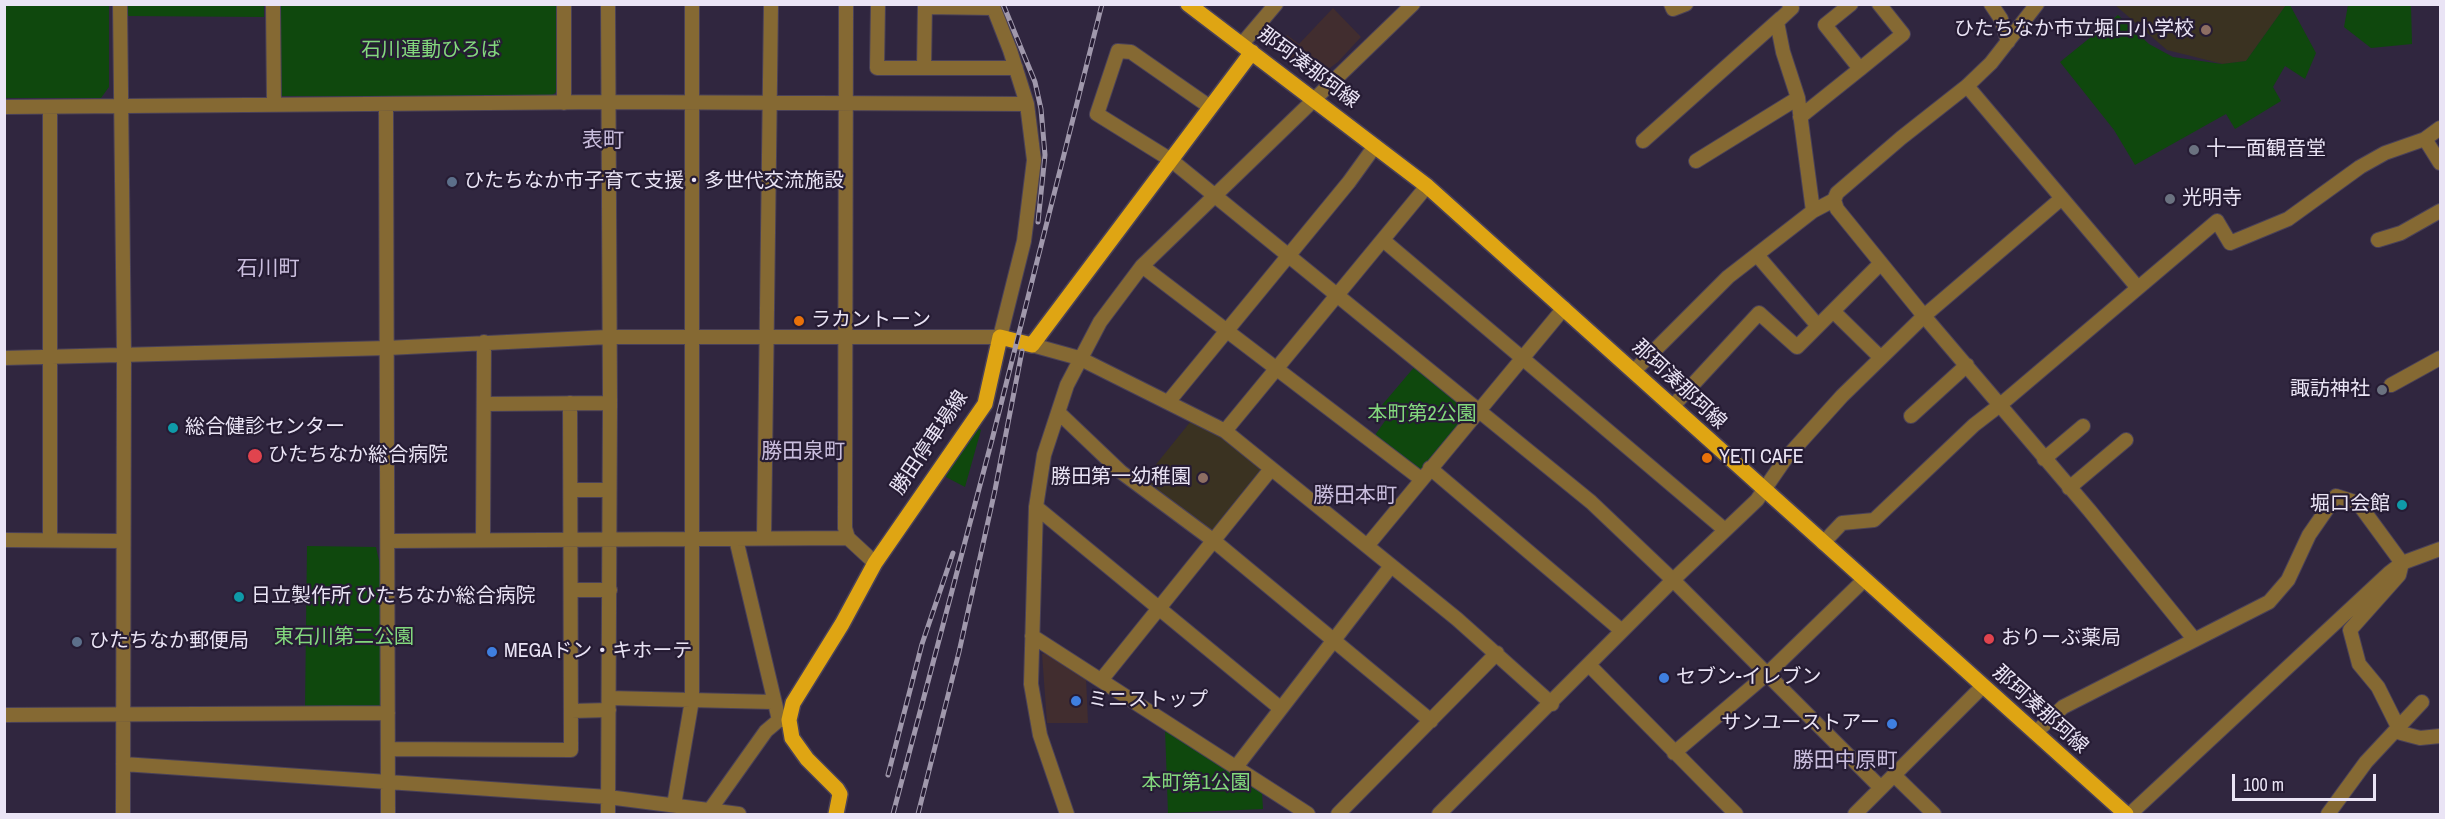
<!DOCTYPE html>
<meta charset="utf-8">
<style>
body{margin:0}
#map{position:relative;width:2445px;height:819px;overflow:hidden;background:#30263f;font-family:"Archivo Narrow",sans-serif}
canvas{display:block}
.frame{position:absolute;inset:0;border:6px solid #eae4f5;pointer-events:none}
.scale{position:absolute;left:2232px;top:774px;width:144px;height:27px;box-sizing:border-box;border:3px solid #eae4f5;border-top:0;padding-left:8px;font-size:18px;line-height:21px;white-space:nowrap;color:#eae4f5;-webkit-text-stroke:4px #261c34;paint-order:stroke}
</style>
<div id="map">
<canvas width="2445" height="819"></canvas>
<div class="frame"></div>
<div class="scale">100 m</div>
</div>
<script>
const g = document.querySelector('canvas').getContext('2d');
g.lineJoin = 'round';
function paint(path, color) { g.fillStyle = color; g.fill(path, 'evenodd'); }
const poly = rows => new Path2D(rows.map(r => 'M' + r).join(''));
function strokePath(path, color, width, dash) { g.strokeStyle = color; g.lineWidth = width; g.lineCap = dash ? 'butt' : 'round'; g.setLineDash(dash || []); g.stroke(path); }
function drawText(font, color, halo, rows, align = 'center') {
  g.font = font + ' "Archivo Narrow","Noto Sans JP",sans-serif'; g.lineWidth = 4.5; g.setLineDash([]); g.textBaseline = 'middle'; g.strokeStyle = halo; g.fillStyle = color; for (const [text, x, y, turn = 0] of rows) {
    g.save(); g.translate(x, y); g.rotate((+turn || 0) * Math.PI / 180); g.textAlign = isNaN(turn) ? turn : align; if (halo) g.strokeText(text, 0, 0); g.fillText(text, 0, 0); g.restore();
  }
}
const commercial = poly([
 [1333,8,1361,37,1338,62,1323,73,1314,72,1299,66,1275,49,1287,35,1299,44],
 [1049,652,1086,677,1088,723,1047,723,1042,654]
]);
const education = poly([
 [2115,5,2286,5,2246,61,2223,64,2167,50],
 [1191,421,1222,435,1263,468,1264,473,1212,534,1141,483]
]);
const green = poly([
 [5,4,109,5,109,87,101,98,5,98],
 [127,5,264,5,264,17,128,16],
 [279,5,559,5,559,89,550,98,279,96],
 [2286,5,2290,5,2316,53,2305,79,2285,66,2273,87,2281,101,2235,129,2226,114,2135,165,2114,130,2060,62,2118,15,2149,44,2173,57,2222,64,2246,61],
 [2348,5,2411,5,2412,44,2371,48,2344,27],
 [1416,365,1469,409,1469,413,1423,470,1414,471,1373,438,1387,418,1377,411],
 [974,426,981,430,965,487,942,475],
 [307,546,376,547,381,570,382,707,305,710],
 [1165,728,1262,793,1263,809,1168,813]
]);
const minor = poly([
 [120,4,124,355,123,814],
 [273,4,274,105],
 [564,4,564,103],
 [608,4,610,403,608,814],
 [846,4,845,528,848,538,875,563],
 [878,4,877,68,1016,68],
 [1671,4,1673,9,1686,4],
 [1789,4,1792,8,1777,22,1783,52,1798,98,1813,211],
 [1851,4,1825,25,1860,69,1903,34,1879,4],
 [1991,4,2001,19,2008,42],
 [2037,4,1991,63,1967,86,1901,138,1837,193,1834,200,1837,209,1924,316,2090,511,2194,639],
 [925,7,993,8],
 [1242,44,1276,4],
 [924,68,925,4],
 [1967,86,2138,288],
 [386,104,388,814],
 [4,107,609,102,1027,104],
 [50,107,50,540],
 [1210,107,1131,52,1118,51,1097,114,1171,160,1591,502,1673,580,1881,788],
 [1800,117,1860,69],
 [2425,139,2440,163],
 [1643,141,1781,18],
 [1696,161,1798,98],
 [1383,240,1725,530],
 [2378,240,2401,233,2440,211],
 [1757,255,1818,326],
 [1142,266,1421,479],
 [1833,311,1881,358],
 [1032,345,1079,358,1225,431,1457,619,1552,704],
 [4,358,387,348,608,337,1000,337,1024,241,1034,160,1027,104,1010,50,992,4],
 [1634,371,1728,277,1813,211,1834,200],
 [2391,385,2440,358],
 [1169,401,1349,182,1375,146],
 [485,404,610,403],
 [1673,406,1759,313,1797,347,1881,263],
 [1058,412,1121,472,1214,541,1431,721],
 [1911,416,1967,365],
 [1225,431,1427,186],
 [2044,459,2083,426],
 [1430,468,1622,631],
 [2069,488,2126,440],
 [571,490,609,490],
 [1036,507,1280,708],
 [764,538,771,4],
 [483,539,484,342],
 [736,539,779,720],
 [4,540,122,541],
 [388,541,848,538],
 [1823,543,1842,523,1874,520,1974,425,2000,405,2217,221,2230,243,2288,219,2360,167,2385,153,2425,139,2440,128],
 [1367,546,1564,308],
 [572,590,610,590],
 [1032,636,1308,814],
 [1590,666,1736,814],
 [1102,679,1271,469],
 [609,698,773,702],
 [571,711,609,710],
 [4,715,388,713],
 [2035,733,2063,707,2269,602,2288,580,2309,535,2336,496,2358,503,2402,563,2399,575,2350,630,2359,664,2378,687,2401,733,2420,738,2440,736],
 [388,749,571,750,570,403],
 [1674,753,1767,674,1864,580],
 [123,764,608,797,739,814],
 [1236,767,1391,566],
 [1894,775,1934,814],
 [674,805,692,700,692,4],
 [707,814,766,731,779,720,787,720],
 [1067,814,1040,735,1031,684,1036,507,1044,455,1067,385,1100,322,1142,266,1413,4],
 [1338,814,1497,653],
 [1439,814,1673,580,1757,500,1786,458,1842,396,1924,316,2062,198],
 [1855,814,1982,687],
 [2130,814,2389,573,2402,563,2440,549],
 [2328,814,2366,762,2422,702]
]);
const major = poly([
 [1188,4,1427,186,2126,814],
 [836,814,840,794,837,789,807,759,792,738,789,720,793,703,842,624,875,563,985,404,1000,337,1032,345,1252,52]
]);
const rail = poly([
 [1003,4,1035,82,1041,109,1045,155,1038,222],
 [888,775,922,644,953,553],
 [893,814,993,436,1102,4],
 [918,814,959,652,995,490,1022,351]
]);
const markers = [
 [2206,30,6,"#8d6e63"],
 [2194,150,6,"#6b7280"],
 [452,182,6,"#5c6f8a"],
 [2170,199,6,"#6b7280"],
 [799,321,6,"#e8710a"],
 [2382,390,6,"#6b7280"],
 [173,428,6,"#0f9aa8"],
 [255,456,8,"#e0444e"],
 [1707,458,6,"#e8710a"],
 [1203,478,6,"#8d6e63"],
 [2402,505,6,"#0f9aa8"],
 [239,597,6,"#0f9aa8"],
 [1989,639,6,"#e0444e"],
 [77,642,6,"#5c6f8a"],
 [492,652,6,"#3f7fe0"],
 [1664,678,6,"#3f7fe0"],
 [1076,701,6,"#3f7fe0"],
 [1892,724,6,"#3f7fe0"]
];
const poiNames = [
 ["ひたちなか市立堀口小学校",2194,30,"right"],
 ["十一面観音堂",2206,150],
 ["ひたちなか市子育て支援・多世代交流施設",464,182],
 ["光明寺",2182,199],
 ["ラカントーン",811,321],
 ["諏訪神社",2370,390,"right"],
 ["総合健診センター",185,428],
 ["ひたちなか総合病院",268,456],
 ["YETI CAFE",1719,458],
 ["勝田第一幼稚園",1191,478,"right"],
 ["堀口会館",2390,505,"right"],
 ["日立製作所 ひたちなか総合病院",251,597],
 ["おりーぶ薬局",2001,639],
 ["ひたちなか郵便局",89,642],
 ["MEGAドン・キホーテ",504,652],
 ["セブン-イレブン",1676,678],
 ["ミニストップ",1088,701],
 ["サンユーストアー",1880,724,"right"]
];
const parkNames = [
 ["石川運動ひろば",431,51],
 ["本町第2公園",1422,415],
 ["東石川第二公園",344,638],
 ["本町第1公園",1196,784]
];
const streetNames = [
 ["那珂湊那珂線",1308,68,37],
 ["那珂湊那珂線",1679,385,43],
 ["勝田停車場線",930,443,-56],
 ["那珂湊那珂線",2040,710,42]
];
const neighbourhoodNames = [
 ["表町",603,141],
 ["石川町",268,269],
 ["勝田泉町",803,452],
 ["勝田本町",1355,496],
 ["勝田中原町",1845,761]
];
paint(commercial, '#412d2f');
paint(education, '#3a3221');
paint(green, '#0f480d');
strokePath(minor, '#4a4158', 16);
strokePath(major, '#4a4158', 18);
strokePath(minor, '#856933', 14);
strokePath(major, '#dfa513', 15);
strokePath(rail, '#a098ac', 5);
strokePath(rail, '#261c34', 3, [9]);
for (const [x, y, r, color] of markers) { const dot = new Path2D(); dot.arc(x, y, r, 0, 2 * Math.PI); g.fillStyle = color; g.fill(dot); strokePath(dot, '#261c34', 2); }
drawText('20px', '#eae4f5', '#261c34', poiNames, 'left');
drawText('20px', '#83d87d', '#261c34', parkNames);
drawText('20px', '#eae4f5', '#261c34', streetNames);
drawText('21px', '#cabede', '#261c34', neighbourhoodNames);
</script>
